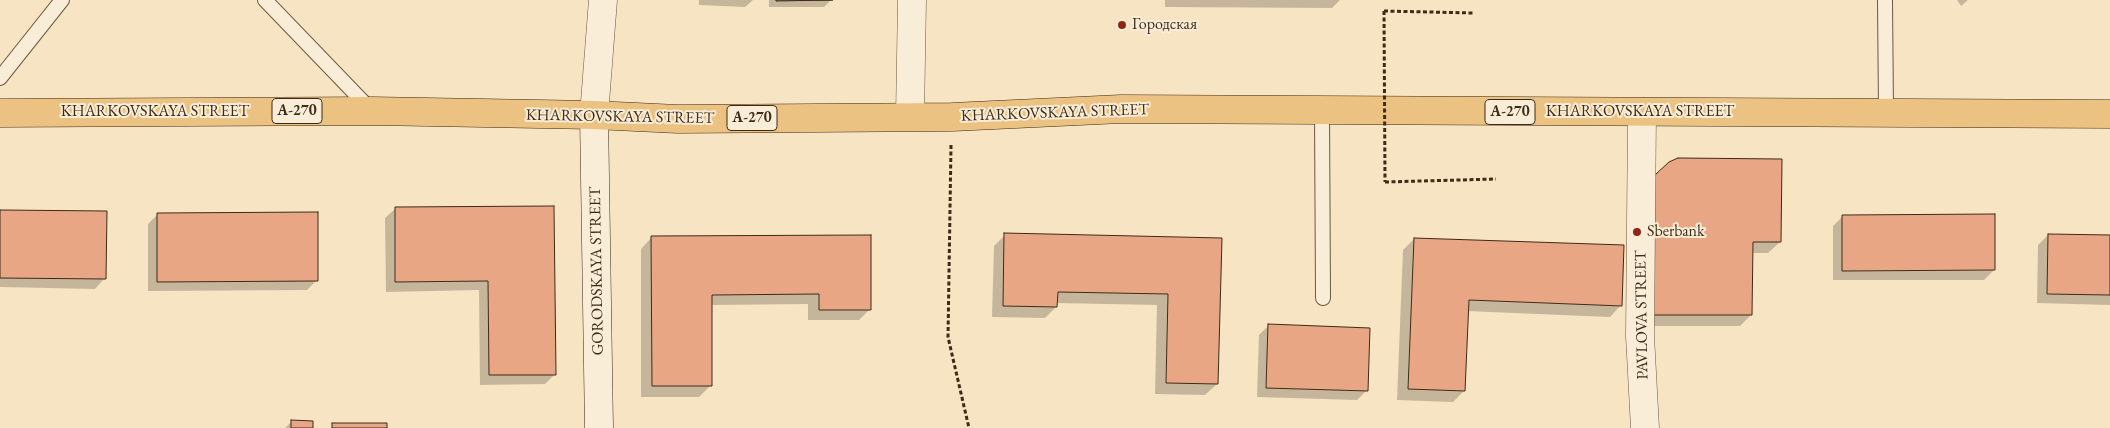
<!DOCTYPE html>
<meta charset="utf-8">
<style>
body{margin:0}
canvas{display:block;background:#f6e4c2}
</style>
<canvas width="2110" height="428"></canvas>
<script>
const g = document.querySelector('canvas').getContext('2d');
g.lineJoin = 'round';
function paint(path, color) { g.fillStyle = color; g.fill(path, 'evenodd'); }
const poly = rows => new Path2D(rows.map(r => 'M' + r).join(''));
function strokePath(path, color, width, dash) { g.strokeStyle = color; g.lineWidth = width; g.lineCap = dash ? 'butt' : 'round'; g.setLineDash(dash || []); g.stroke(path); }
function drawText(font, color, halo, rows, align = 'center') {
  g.font = font + ' "EB Garamond",serif'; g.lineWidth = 4; g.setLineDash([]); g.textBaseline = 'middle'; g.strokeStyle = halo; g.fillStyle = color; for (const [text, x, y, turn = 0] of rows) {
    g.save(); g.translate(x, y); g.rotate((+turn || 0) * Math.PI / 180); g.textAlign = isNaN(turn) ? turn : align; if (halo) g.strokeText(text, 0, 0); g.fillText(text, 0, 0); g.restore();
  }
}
const shadow = poly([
 [699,0,753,0,745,7,699,5],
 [769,0,831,0,824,7,769,7],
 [1165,0,1340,0,1332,8,1165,7],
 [1957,0,1968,0,1961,6],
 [1656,175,1780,242,1768,253,1752,253,1751,315,1740,326,1639,326],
 [553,207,555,374,545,384,480,385,479,290,386,292,385,218,395,209],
 [0,211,104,279,95,289,0,287],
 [158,214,317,280,307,290,148,291,148,224],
 [1843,216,1994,270,1984,280,1833,280,1833,226],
 [1005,235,1220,239,1217,384,1205,395,1155,394,1157,305,1056,303,1056,307,1045,318,992,317,994,246],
 [2048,235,2110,236,2110,305,2037,303,2038,245],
 [652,237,870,309,859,320,808,320,808,304,710,305,711,385,699,397,641,397,641,249],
 [1414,239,1621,305,1610,317,1467,311,1464,391,1453,402,1397,400,1403,250],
 [1269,325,1366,391,1357,400,1257,397,1259,335],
 [291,422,312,428,285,428]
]);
const building = poly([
 [776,0,833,0,776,1,776,0],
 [1678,158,1782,159,1781,242,1753,242,1752,315,1650,315,1651,183,1656,174,1669,162,1678,158],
 [554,206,556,375,489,375,488,281,395,282,395,207,554,206],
 [0,210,107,211,106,279,0,278,0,210],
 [318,212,318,281,157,282,157,213,318,212],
 [1995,214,1995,270,1842,271,1842,215,1995,214],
 [1004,233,1222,238,1218,384,1166,383,1168,294,1058,292,1057,307,1003,306,1004,233],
 [2048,234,2110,235,2110,295,2047,294,2048,234],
 [871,235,871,310,819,310,819,294,712,295,712,386,652,386,651,236,871,235],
 [1414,238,1624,245,1622,306,1469,300,1465,391,1408,389,1414,238],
 [1268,324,1370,328,1368,391,1266,388,1268,324],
 [291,420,313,421,313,428,291,428,291,420],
 [332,423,387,423,387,428,332,428,332,423]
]);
const path = poly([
 [1384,11,1474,13],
 [951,145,948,337,969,428],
 [1385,182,1496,179]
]);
const lane = poly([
 [265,0,371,110],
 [1885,0,1886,111],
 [0,78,62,0],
 [1322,111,1323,298]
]);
const street = poly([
 [1642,112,1640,336,1645,428],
 [594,115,603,0],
 [910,116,912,0]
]);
const secondary = poly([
 [594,115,599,428]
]);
const highway = poly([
 [0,113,372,111,594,115,678,119,952,117,1121,109,2110,114]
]);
const pathBridge = poly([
 [1384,11,1385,182]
]);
const markers = [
 [1122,25,5,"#8f2418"],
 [1637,232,5,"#8f2418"]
];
const shields = [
 [297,111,50],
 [1510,112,50],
 [752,118,50]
];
const shieldNames = [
 ["А-270",297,111],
 ["А-270",1510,112],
 ["А-270",752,118]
];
const poiNames = [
 ["Городская",1132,25],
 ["Sberbank",1647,232]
];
const streetNames = [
 ["KHARKOVSKAYA STREET",155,112],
 ["KHARKOVSKAYA STREET",1640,112],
 ["KHARKOVSKAYA STREET",1055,113,-2],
 ["KHARKOVSKAYA STREET",620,117,1],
 ["GORODSKAYA STREET",597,271,-91],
 ["PAVLOVA STREET",1642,315,-91]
];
paint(shadow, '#0003');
paint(building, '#e9a685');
strokePath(building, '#3d2b18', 1);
strokePath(lane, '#6b5942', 16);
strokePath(street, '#6b5942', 29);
strokePath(secondary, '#3d2b18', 29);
strokePath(highway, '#3d2b18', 29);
strokePath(path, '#3d2b18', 3, [4, 2.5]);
strokePath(lane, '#f9edd7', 14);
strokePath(street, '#f9edd7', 28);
strokePath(secondary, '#f9edd7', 28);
strokePath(highway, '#ebc281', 28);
strokePath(pathBridge, '#3d2b18', 3, [4, 2.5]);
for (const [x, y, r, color] of markers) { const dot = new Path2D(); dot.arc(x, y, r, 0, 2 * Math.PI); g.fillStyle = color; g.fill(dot); strokePath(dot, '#f9edd7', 2); }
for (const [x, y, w] of shields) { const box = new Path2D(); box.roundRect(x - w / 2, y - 12.5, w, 25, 4); g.fillStyle = '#f9edd7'; g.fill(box); strokePath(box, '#3d2b18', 1); }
drawText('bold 15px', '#3d2b18', null, shieldNames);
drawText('16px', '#3d2b18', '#f9edd7', poiNames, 'left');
drawText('16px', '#3d2b18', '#f9edd7', streetNames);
</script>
